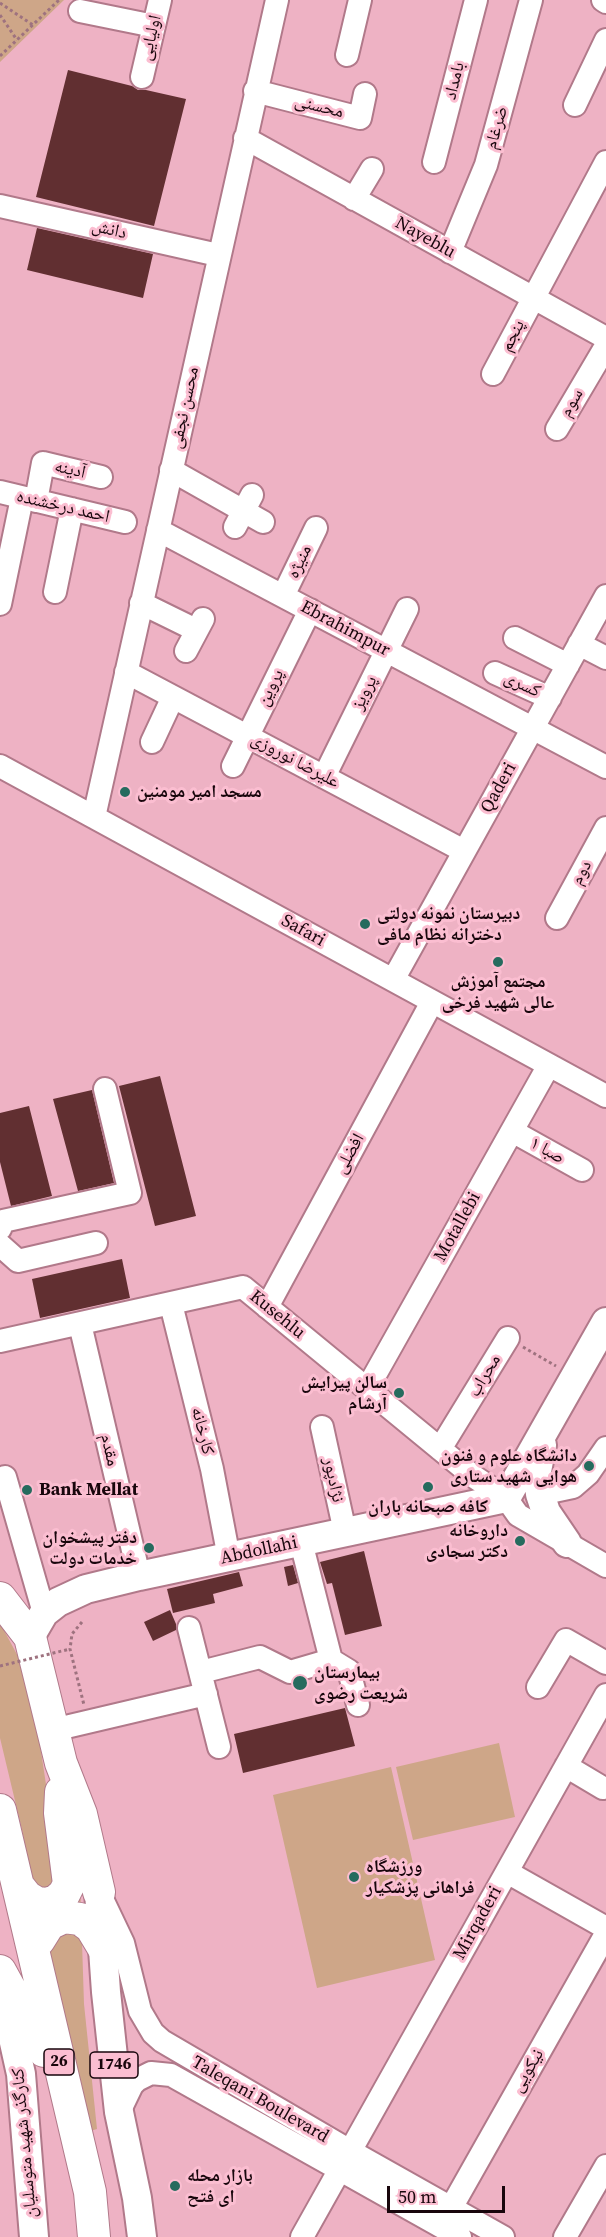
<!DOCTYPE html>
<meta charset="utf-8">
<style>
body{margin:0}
#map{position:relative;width:606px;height:2237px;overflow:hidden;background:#eeb2c4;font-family:"Source Serif 4",serif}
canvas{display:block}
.scale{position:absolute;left:387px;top:2186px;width:118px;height:27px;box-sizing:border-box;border:3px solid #18060c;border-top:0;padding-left:8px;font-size:18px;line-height:21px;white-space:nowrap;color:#18060c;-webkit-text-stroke:4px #fbbed1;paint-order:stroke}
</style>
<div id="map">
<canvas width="606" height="2237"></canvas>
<div class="scale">50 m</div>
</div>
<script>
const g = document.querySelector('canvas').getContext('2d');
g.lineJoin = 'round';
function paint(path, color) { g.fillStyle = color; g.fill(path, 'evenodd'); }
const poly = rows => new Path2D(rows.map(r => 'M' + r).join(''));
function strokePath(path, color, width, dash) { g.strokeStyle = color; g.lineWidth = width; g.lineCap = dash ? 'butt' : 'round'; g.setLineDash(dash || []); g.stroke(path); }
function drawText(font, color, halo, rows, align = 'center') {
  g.font = font + ' "Source Serif 4","Noto Naskh Arabic",serif'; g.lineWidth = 6; g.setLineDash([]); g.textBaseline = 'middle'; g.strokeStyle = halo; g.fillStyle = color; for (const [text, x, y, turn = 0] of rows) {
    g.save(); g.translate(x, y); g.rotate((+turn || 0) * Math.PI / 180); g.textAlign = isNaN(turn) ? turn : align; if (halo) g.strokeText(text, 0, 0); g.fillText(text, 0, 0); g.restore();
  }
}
const green = poly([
 [0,0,64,0,0,62],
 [0,1623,20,1660,37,1725,52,1824,57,1891,34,1888,22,1830,0,1738],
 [499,1743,515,1817,413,1840,396,1767],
 [391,1767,435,1960,317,1988,273,1795],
 [80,1880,84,2004,97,2129,87,2132,33,1906]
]);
const building = poly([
 [68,70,132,86,138,90,146,90,186,99,154,226,36,197],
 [37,228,153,254,143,298,27,270],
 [160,1076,196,1216,155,1226,119,1086],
 [92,1090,114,1183,78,1191,53,1099],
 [29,1106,52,1196,11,1206,0,1162,0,1113],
 [122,1259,130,1298,40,1318,32,1279],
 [364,1551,382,1626,345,1635,332,1583,327,1584,320,1562],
 [293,1565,298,1583,288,1586,284,1567],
 [239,1572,243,1586,213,1594,215,1603,173,1613,167,1589],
 [170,1610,176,1624,176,1630,153,1641,144,1622],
 [345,1708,355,1746,243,1773,234,1734]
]);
const path = poly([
 [0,3,33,25],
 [0,15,17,40],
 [0,56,59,0],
 [523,1347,556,1366],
 [82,1622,72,1634,70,1649,84,1705]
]);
const minor = poly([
 [603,0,606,2],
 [80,11,154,26],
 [347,55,360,0],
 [142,77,160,0],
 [255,91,360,118,365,94],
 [575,105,606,40],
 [245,138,606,338],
 [434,162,476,0],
 [354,199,372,169],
 [0,206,218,255],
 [450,252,486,165,531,0],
 [493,374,606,162],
 [557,429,606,346],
 [171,470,263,522],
 [0,492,125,522],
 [36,501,43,463,101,477],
 [235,527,252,495],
 [158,530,606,767],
 [55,592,72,509],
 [283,596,316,528],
 [141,603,196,630],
 [0,604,22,498],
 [515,638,568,665],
 [579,644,606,658],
 [186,651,203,619],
 [126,672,464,851],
 [495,673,550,698],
 [152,742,173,697],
 [0,766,606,1096],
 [233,766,310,610],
 [324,777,407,609],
 [94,817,277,0],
 [557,918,606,828],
 [393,980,606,596],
 [512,1131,582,1170],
 [0,1229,3,1221,130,1193,105,1089],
 [0,1245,18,1261,96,1243],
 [171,1304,212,1469,229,1558],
 [267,1307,432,1002],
 [80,1324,139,1576],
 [0,1341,243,1287,473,1476,506,1498,518,1515,606,1566],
 [367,1389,549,1065],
 [322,1427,345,1532],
 [440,1449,508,1338],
 [5,1477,44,1613],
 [540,1494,573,1487,588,1474,606,1448],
 [301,1542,331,1660,349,1671,358,1705],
 [189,1628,219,1747],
 [201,1672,260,1657,290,1672,331,1660],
 [538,1687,566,1640,606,1663],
 [53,1730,206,1694],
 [566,1766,603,1788],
 [507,1872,606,1928],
 [103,1901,123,1943,140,2011,153,2033,162,2041,350,2151,503,2237],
 [119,2112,132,2085,137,2080,151,2073,171,2075,460,2237],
 [451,2208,606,1934],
 [302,2237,606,1695],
 [565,2237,606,2166]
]);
const major = poly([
 [542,1445,537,1471,540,1494,546,1512,567,1543],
 [30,1637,44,1613,58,1602,86,1589,139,1576,506,1498,606,1322],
 [99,1892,106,1992,119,2112,137,2198,142,2237],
 [1,1984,21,2074,34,2237]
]);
const highway = poly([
 [0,1598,30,1637,61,1763,81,1814,99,1892],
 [0,1810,90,2192,94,2237],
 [19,1887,27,1897,37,1903,46,1904,56,1901,64,1894,69,1884,60,1813,61,1792],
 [39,1940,49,1924,64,1917,80,1919,91,1927,103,1947],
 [0,1971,44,2051]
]);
const pathBridge = poly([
 [0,1666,70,1649]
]);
const markers = [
 [125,792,6,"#266b5e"],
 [365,924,6,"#266b5e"],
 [498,962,6,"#266b5e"],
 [399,1393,6,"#266b5e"],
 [589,1466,6,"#266b5e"],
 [428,1487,6,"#266b5e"],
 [27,1490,6,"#266b5e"],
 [520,1541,6,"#266b5e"],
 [149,1548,6,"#266b5e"],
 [300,1683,8,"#266b5e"],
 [354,1877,6,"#266b5e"],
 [175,2186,6,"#266b5e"]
];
const shields = [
 [59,2062,30],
 [114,2065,48]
];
const shieldNames = [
 ["26",59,2062],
 ["1746",114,2065]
];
const streetNames = [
 ["اولیایی",151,38,-77],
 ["بامداد",455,81,-76],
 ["محسنی",319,107,14],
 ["ضرغام",497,128,-74],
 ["دانش",109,230,13],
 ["Nayeblu",425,238,29],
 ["پنجم",513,336,-63],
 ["سوم",572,403,-60],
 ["محسن نجفی",185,408,-78],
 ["آدینه",70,470,13],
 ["احمد درخشنده",63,507,13],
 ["منیژه",300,562,-65],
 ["Ebrahimpur",345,629,28],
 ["کسری",522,685,25],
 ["پروین",271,688,-64],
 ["پرویز",365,693,-64],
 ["علیرضا نوروزی",295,761,28],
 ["Qaderi",499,788,-61],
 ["دوم",582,873,-62],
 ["Safari",303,931,29],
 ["صبا ۱",547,1151,29],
 ["افضلی",350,1154,-61],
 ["Motallebi",458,1227,-61],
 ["Kusehlu",277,1315,39],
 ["محراب",485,1376,-59],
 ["کارخانه",202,1431,76],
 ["مقدم",109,1450,77],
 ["نژادپور",333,1480,78],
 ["Abdollahi",259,1551,-12],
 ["Mirqaderi",478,1923,-61],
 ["نیکویی",528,2071,-60],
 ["Taleqani Boulevard",260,2100,30],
 ["کنارگذر شهید متوسلیان",25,2143,-95]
];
const poiNames = [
 ["مسجد امیر مومنین",137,792],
 ["دبیرستان نمونه دولتی",377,914],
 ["دخترانه نظام مافی",377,935],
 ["مجتمع آموزش",498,982,"center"],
 ["عالی شهید فرخی",498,1003,"center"],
 ["سالن پیرایش",387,1383,"right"],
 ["آرشام",387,1404,"right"],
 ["دانشگاه علوم و فنون",577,1456,"right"],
 ["هوایی شهید ستاری",577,1477,"right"],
 ["Bank Mellat",39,1490],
 ["کافه صبحانه باران",428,1507,"center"],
 ["داروخانه",508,1531,"right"],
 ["دکتر سجادی",508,1552,"right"],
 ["دفتر پیشخوان",137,1538,"right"],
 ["خدمات دولت",137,1559,"right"],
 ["بیمارستان",314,1673],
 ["شریعت رضوی",314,1694],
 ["ورزشگاه",366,1867],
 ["فراهانی پزشکیار",366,1888],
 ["بازار محله",187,2176],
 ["ای فتح",187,2197]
];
paint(green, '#cea688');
paint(building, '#612f31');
strokePath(minor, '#b1798a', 26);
strokePath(major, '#b1798a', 32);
strokePath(highway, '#b1798a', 34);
strokePath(path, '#9e727f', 3, [3, 3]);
strokePath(minor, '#fff', 22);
strokePath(major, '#fff', 28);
strokePath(highway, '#fff', 32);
strokePath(pathBridge, '#9e727f', 3, [3, 3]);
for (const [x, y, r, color] of markers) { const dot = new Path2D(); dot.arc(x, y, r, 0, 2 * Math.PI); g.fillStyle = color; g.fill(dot); strokePath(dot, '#fbbed1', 2); }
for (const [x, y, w] of shields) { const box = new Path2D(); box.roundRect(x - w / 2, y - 13, w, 26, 4.5); g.fillStyle = '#fbbed1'; g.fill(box); strokePath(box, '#18060c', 1.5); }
drawText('bold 16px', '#18060c', null, shieldNames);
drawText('18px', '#18060c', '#fbbed1', streetNames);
drawText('bold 18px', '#18060c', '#fbbed1', poiNames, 'left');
</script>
